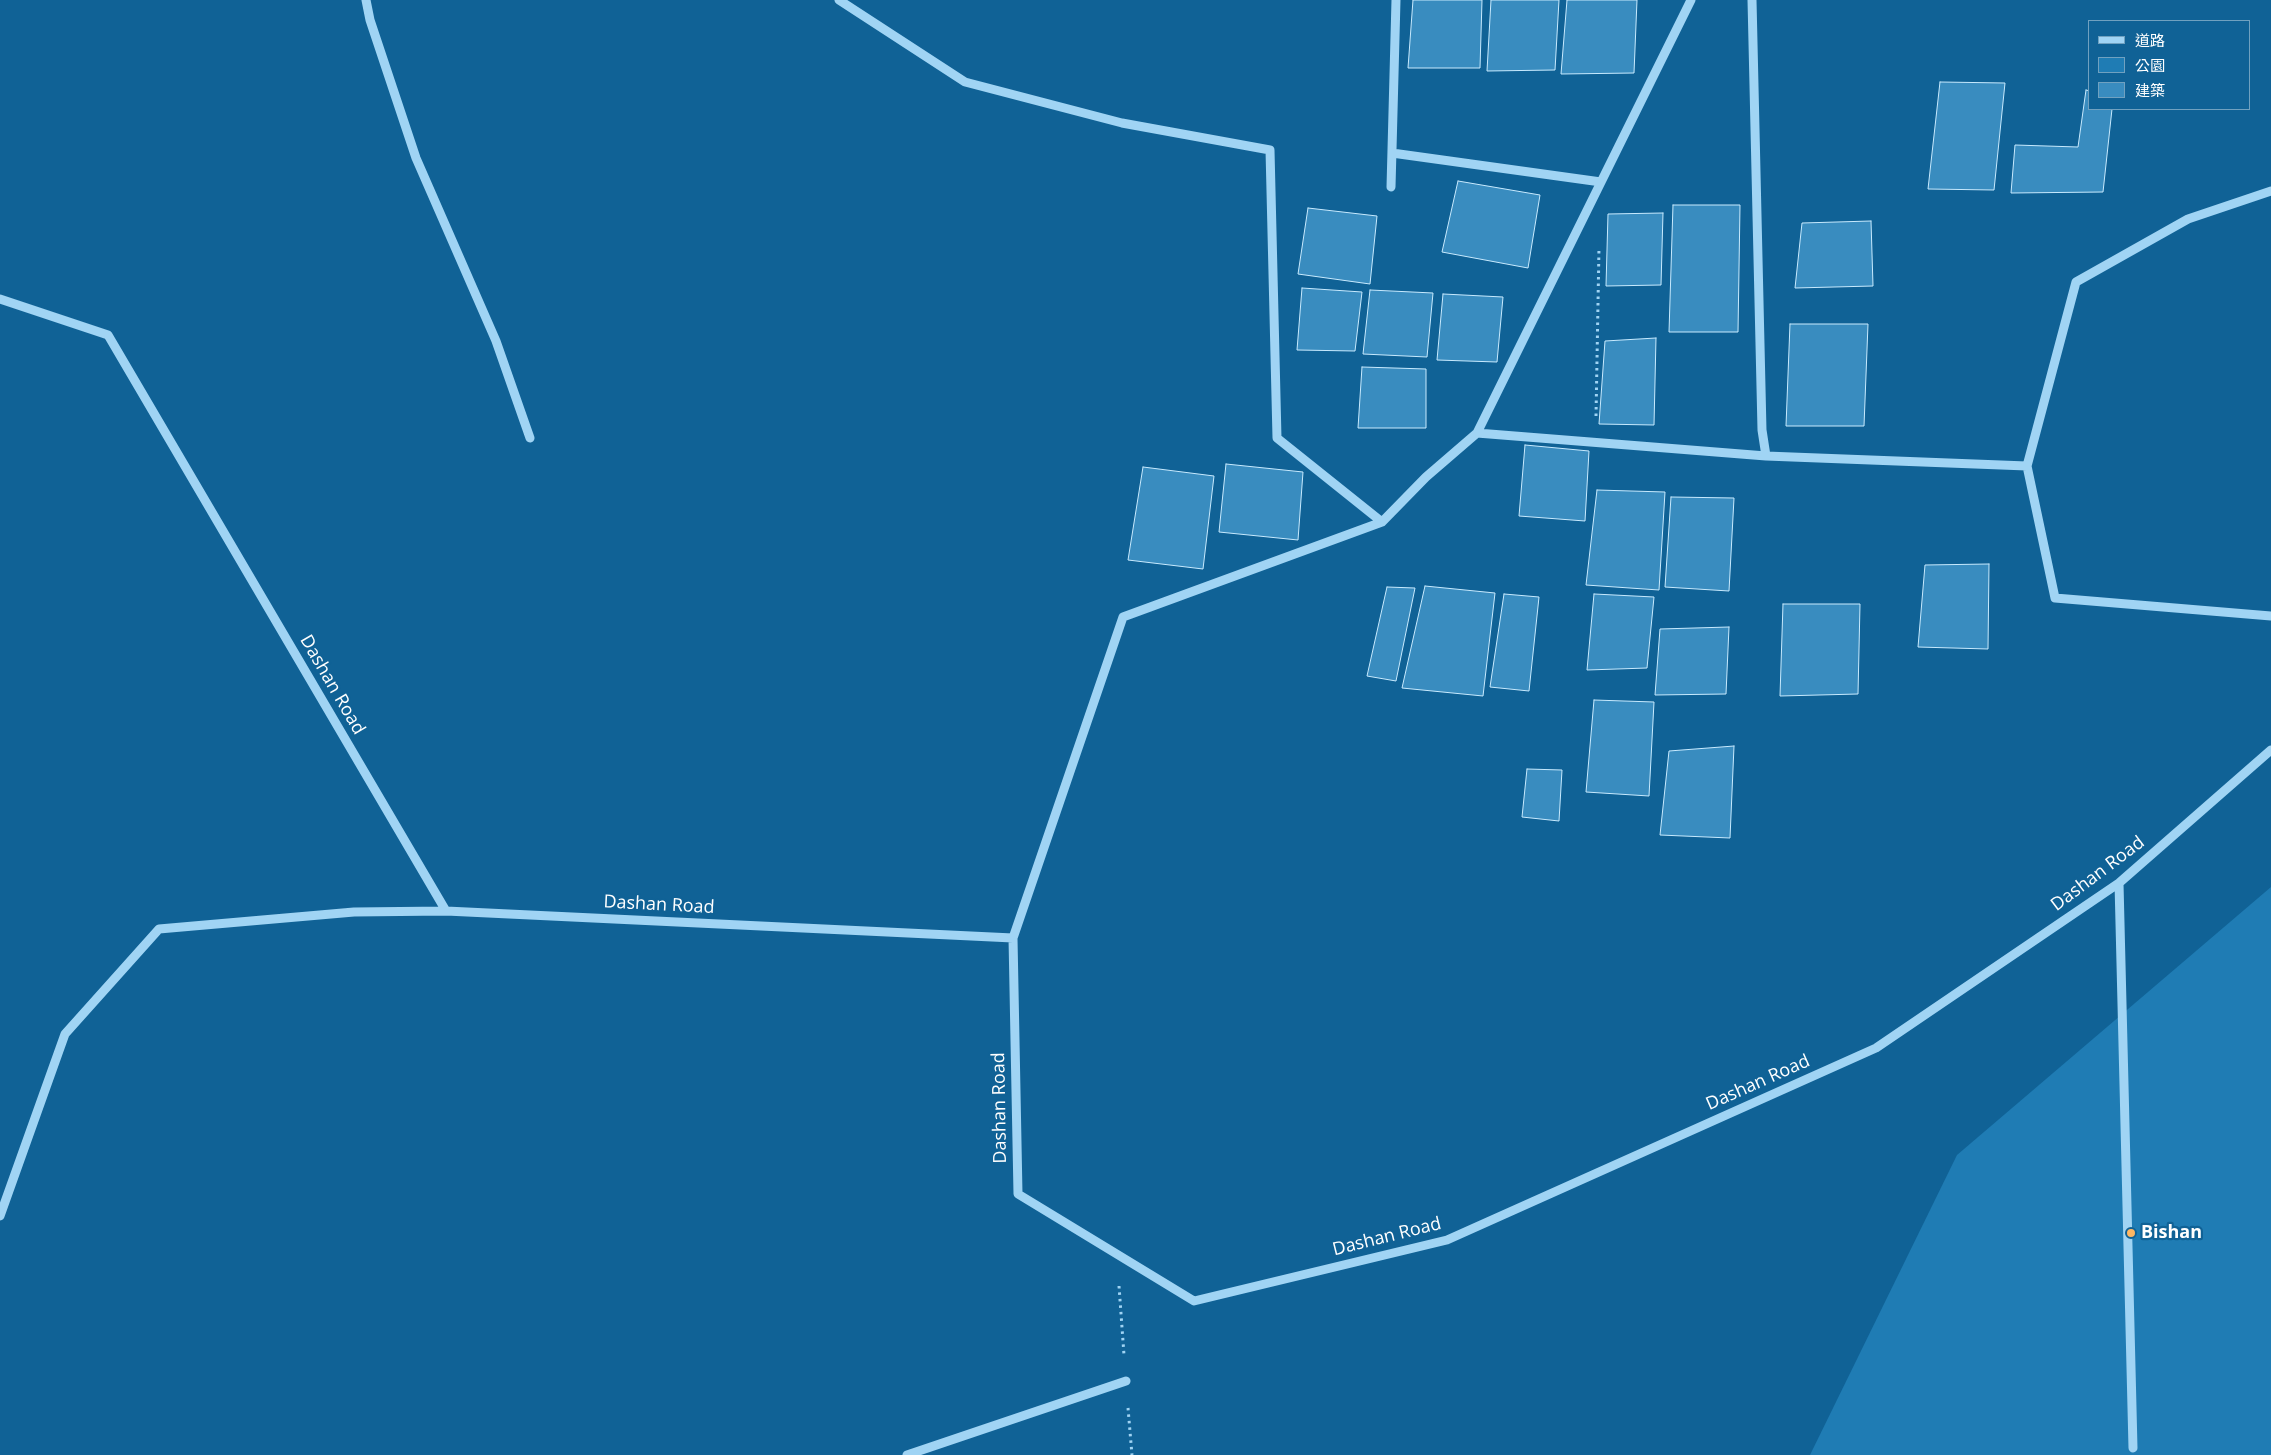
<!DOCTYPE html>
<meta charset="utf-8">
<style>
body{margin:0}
#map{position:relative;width:2271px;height:1455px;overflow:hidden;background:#106296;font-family:"Open Sans","Noto Sans TC",sans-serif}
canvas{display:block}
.legend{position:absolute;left:2088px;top:20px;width:162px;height:90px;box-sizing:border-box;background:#106296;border:1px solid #70a1c0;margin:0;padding:6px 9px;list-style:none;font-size:15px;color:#fff}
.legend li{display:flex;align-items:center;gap:10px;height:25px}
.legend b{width:25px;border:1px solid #70a1c0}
</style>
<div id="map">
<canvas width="2271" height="1455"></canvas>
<ul class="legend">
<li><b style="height:6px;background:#a0d4f4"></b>道路</li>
<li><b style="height:14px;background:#1f7cb4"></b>公園</li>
<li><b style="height:14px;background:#398cbf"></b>建築</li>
</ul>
</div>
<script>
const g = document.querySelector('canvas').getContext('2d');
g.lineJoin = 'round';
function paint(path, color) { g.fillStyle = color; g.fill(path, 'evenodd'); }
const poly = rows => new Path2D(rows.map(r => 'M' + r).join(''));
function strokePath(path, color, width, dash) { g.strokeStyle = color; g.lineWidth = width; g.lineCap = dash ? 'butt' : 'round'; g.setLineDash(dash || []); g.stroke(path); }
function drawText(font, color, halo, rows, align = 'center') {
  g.font = font + ' "Open Sans",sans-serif'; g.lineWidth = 4.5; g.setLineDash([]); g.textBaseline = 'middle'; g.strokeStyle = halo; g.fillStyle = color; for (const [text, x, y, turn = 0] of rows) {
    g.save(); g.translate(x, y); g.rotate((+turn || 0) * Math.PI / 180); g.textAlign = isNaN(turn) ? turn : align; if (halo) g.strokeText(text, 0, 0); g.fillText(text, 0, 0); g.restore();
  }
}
const green = poly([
 [2271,887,2271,1455,1810,1455,1957,1155]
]);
const building = poly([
 [1413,0,1482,0,1480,68,1408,68,1413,0],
 [1491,0,1559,0,1555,70,1487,71,1491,0],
 [1567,0,1637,0,1634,73,1561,74,1567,0],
 [1940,82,2005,83,1994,190,1928,189,1940,82],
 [2086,90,2090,91,2090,109,2112,109,2103,192,2011,193,2015,145,2078,147,2086,90],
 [1458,181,1540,195,1528,268,1442,252,1458,181],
 [1673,205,1740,205,1738,332,1669,332,1673,205],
 [1308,208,1377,216,1370,284,1298,274,1308,208],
 [1663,213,1661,285,1606,286,1608,214,1663,213],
 [1871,221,1873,286,1795,288,1802,223,1871,221],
 [1302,288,1362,292,1355,351,1297,350,1302,288],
 [1370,290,1433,293,1427,357,1363,354,1370,290],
 [1443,294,1503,297,1497,362,1437,360,1443,294],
 [1790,324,1868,324,1864,426,1786,426,1790,324],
 [1656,338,1654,425,1599,424,1605,341,1656,338],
 [1362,367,1426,369,1426,428,1358,428,1362,367],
 [1525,445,1589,451,1585,521,1519,516,1525,445],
 [1226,464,1303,472,1298,540,1219,532,1226,464],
 [1143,467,1214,476,1203,569,1128,560,1143,467],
 [1597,490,1665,492,1659,590,1586,585,1597,490],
 [1671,497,1734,498,1729,591,1665,587,1671,497],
 [1989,564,1988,649,1918,647,1925,565,1989,564],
 [1425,586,1495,593,1483,696,1402,688,1425,586],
 [1387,587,1415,588,1396,681,1367,676,1387,587],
 [1504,594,1539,597,1529,691,1490,687,1504,594],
 [1594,594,1654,597,1647,668,1587,670,1594,594],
 [1783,604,1860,604,1858,694,1780,696,1783,604],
 [1729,627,1726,694,1655,695,1660,629,1729,627],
 [1594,700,1654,702,1649,796,1586,792,1594,700],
 [1734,746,1730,838,1660,835,1669,751,1734,746],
 [1527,769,1562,770,1559,821,1522,817,1527,769]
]);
const path = poly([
 [1596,416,1599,247],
 [1119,1286,1124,1355],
 [1128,1408,1132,1455]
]);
const minor = poly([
 [366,0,370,20,416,158,496,341,530,438],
 [839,0,965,82,1122,123,1270,150,1277,438,1382,522],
 [1691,0,1477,433,1426,477,1382,522,1123,617,1013,938,1018,1194,1194,1301,1447,1240,1876,1048,2119,883,2271,750],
 [1752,0,1762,430,1766,456],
 [1392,153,1601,182],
 [1391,187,1396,0],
 [2271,191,2188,219,2076,282,2027,466,2055,598,2271,616],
 [0,299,108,335,446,911,1013,938],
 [1477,433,1766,456,2027,466],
 [2119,883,2133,1448],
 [0,1216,65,1034,159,929,354,912,446,911],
 [907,1455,1126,1381]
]);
const markers = [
 [2131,1233,5,"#ffb763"]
];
const streetNames = [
 ["Dashan Road",332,685,60],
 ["Dashan Road",2098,874,-37],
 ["Dashan Road",659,905,3],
 ["Dashan Road",1758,1083,-24],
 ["Dashan Road",1000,1108,-91],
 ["Dashan Road",1387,1237,-14]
];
const poiNames = [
 ["Bishan",2141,1233]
];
paint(green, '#1f7cb4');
paint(building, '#398cbf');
strokePath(building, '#c8eafe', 1);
strokePath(path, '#a0d4f4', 3, [2.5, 4]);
strokePath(minor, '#a0d4f4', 9);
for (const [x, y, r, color] of markers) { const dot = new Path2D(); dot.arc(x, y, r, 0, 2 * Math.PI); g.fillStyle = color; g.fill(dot); strokePath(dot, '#106296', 2); }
drawText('18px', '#fff', '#106296', streetNames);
drawText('bold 18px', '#fff', '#106296', poiNames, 'left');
</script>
